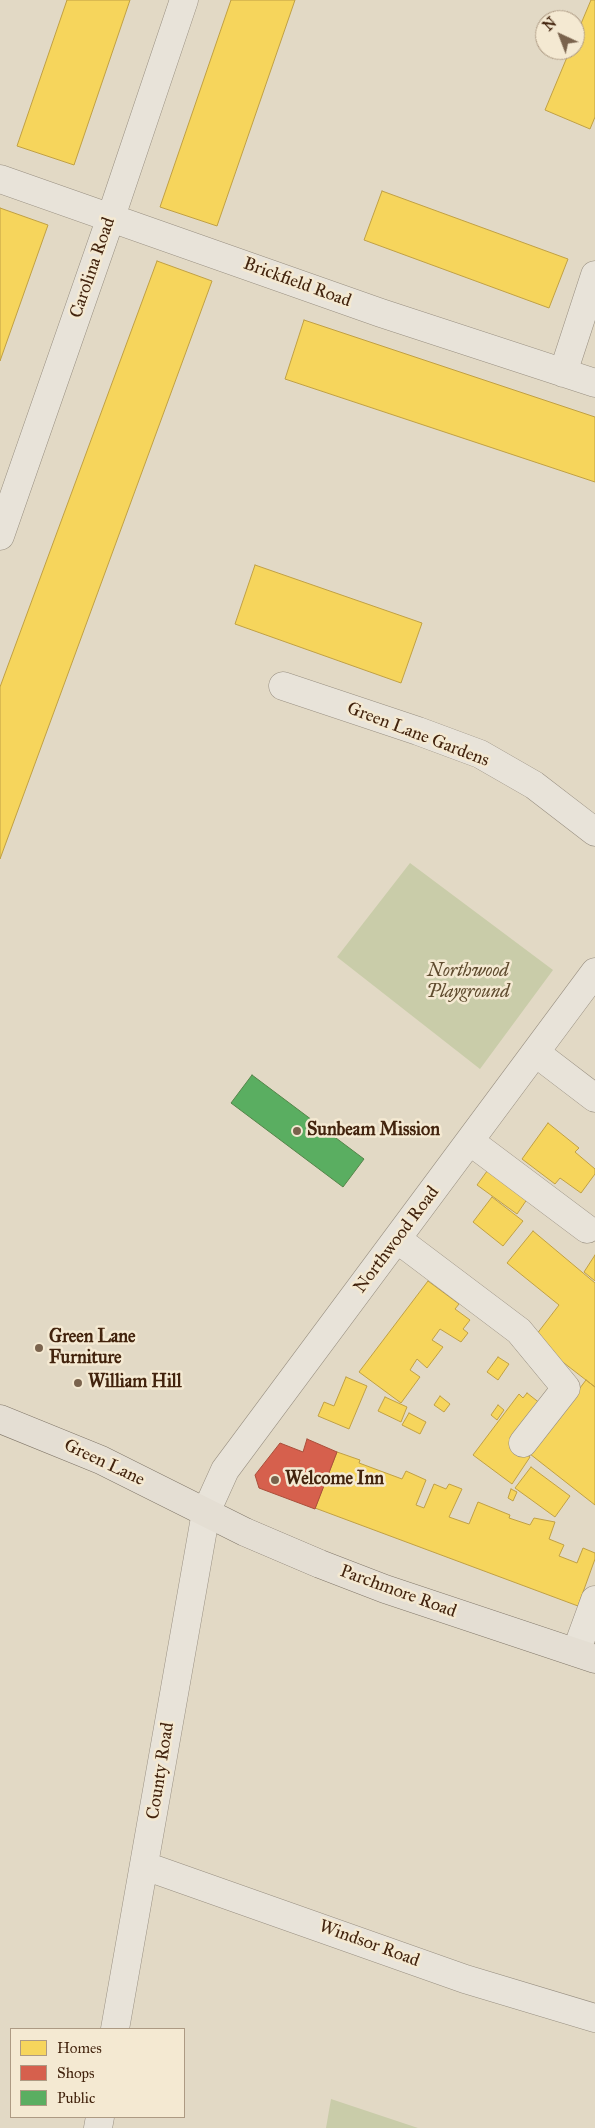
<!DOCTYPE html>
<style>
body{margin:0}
#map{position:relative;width:595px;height:2128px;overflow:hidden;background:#e2d9c5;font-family:"IM FELL Great Primer",serif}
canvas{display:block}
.legend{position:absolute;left:10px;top:2028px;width:175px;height:90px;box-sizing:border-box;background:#f4e9d2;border:1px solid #ad9a83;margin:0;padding:6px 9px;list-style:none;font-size:15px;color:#42230d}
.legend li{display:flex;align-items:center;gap:10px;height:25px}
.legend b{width:25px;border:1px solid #ad9a83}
.north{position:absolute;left:535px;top:10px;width:50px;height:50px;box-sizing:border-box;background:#f4e9d2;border:1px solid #ad9a83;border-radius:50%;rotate:317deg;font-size:14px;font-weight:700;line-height:20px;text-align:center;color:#42230d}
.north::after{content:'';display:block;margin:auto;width:18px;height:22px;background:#7a634d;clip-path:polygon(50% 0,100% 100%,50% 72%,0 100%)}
</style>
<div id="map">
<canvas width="595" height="2128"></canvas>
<ul class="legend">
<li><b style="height:14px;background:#f6d55c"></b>Homes</li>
<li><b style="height:14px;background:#d6604d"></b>Shops</li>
<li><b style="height:14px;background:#5aae61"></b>Public</li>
</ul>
<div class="north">N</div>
</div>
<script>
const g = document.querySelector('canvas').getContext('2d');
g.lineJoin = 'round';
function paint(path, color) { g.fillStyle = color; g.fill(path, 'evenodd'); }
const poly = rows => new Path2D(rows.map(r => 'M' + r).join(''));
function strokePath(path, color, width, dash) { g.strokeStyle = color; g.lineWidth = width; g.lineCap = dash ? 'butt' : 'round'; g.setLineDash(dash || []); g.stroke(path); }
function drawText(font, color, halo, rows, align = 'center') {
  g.font = font + ' "IM FELL Great Primer",serif'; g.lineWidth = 5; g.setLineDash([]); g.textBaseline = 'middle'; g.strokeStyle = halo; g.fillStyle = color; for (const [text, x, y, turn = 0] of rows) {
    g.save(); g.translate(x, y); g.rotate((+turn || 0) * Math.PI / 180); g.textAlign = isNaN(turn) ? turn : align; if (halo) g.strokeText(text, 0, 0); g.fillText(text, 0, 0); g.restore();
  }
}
const green = poly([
 [410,863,553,970,480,1069,337,957],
 [331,2099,418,2128,326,2128]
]);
const homes = poly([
 [67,0,130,0,74,165,17,146,67,0],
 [231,0,295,0,217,226,160,207,231,0],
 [591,0,595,0,595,117,590,129,545,110,570,50,575,50,575,38,591,0],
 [382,191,568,259,549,308,364,240,382,191],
 [0,208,48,225,0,361,0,208],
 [157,261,212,281,0,859,0,687,157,261],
 [304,320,595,417,595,482,285,379,304,320],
 [255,565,422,623,401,683,235,624,255,565],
 [548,1123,579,1148,575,1152,595,1169,595,1174,581,1193,560,1178,555,1184,522,1159,548,1123],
 [490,1167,530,1195,517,1214,477,1185,490,1167],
 [492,1197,523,1221,503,1246,473,1222,492,1197],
 [533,1231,595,1283,595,1387,533,1339,559,1305,507,1263,533,1231],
 [595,1255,595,1281,584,1272,595,1255],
 [428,1281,459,1304,455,1309,470,1320,463,1329,468,1333,461,1342,440,1329,432,1340,443,1347,427,1368,417,1359,410,1370,420,1377,401,1403,359,1372,428,1281],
 [498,1357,509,1364,498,1380,487,1372,498,1357],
 [346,1377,367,1386,349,1429,318,1416,324,1402,334,1406,346,1377],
 [586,1380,595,1387,595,1505,530,1454,586,1380],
 [527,1393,541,1404,513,1444,530,1457,512,1484,473,1455,519,1394,523,1398,527,1393],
 [440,1396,450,1404,444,1412,434,1405,440,1396],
 [385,1397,407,1407,401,1422,378,1411,385,1397],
 [498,1405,504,1410,497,1420,491,1415,498,1405],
 [409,1413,426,1422,420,1434,402,1425,409,1413],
 [337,1452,360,1460,359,1463,402,1479,406,1471,426,1480,416,1505,424,1508,434,1484,446,1489,449,1484,462,1489,449,1517,469,1524,478,1502,510,1515,509,1518,530,1525,534,1518,555,1522,549,1539,564,1545,559,1556,577,1563,583,1548,595,1553,595,1559,578,1606,315,1508,337,1452],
 [531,1467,570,1496,555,1517,515,1488,531,1467],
 [511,1489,517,1492,513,1501,508,1498,511,1489]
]);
const shops = poly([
 [307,1439,337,1452,315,1509,259,1488,255,1475,280,1443,303,1452,307,1439]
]);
const public = poly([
 [252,1075,364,1159,343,1187,231,1103,252,1075]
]);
const minor = poly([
 [0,179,381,313,595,383],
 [563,373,595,275],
 [0,536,111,217,184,0],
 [283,686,418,731,480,754,534,785,595,832],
 [536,1053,595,1098],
 [471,1142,587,1229],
 [397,1239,519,1331,566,1388,523,1443],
 [576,1652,595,1600],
 [145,1866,465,1979,595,2018],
 [115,2029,206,1512,225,1470,595,972],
 [98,2128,100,2117]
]);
const major = poly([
 [0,1419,101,1460,245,1532,320,1564,385,1589,595,1659]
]);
const markers = [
 [297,1131,5,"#7a634d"],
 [39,1348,5,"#7a634d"],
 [78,1383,5,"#7a634d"],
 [275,1480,5,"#7a634d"]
];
const streetNames = [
 ["Carolina Road",93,268,-71],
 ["Brickfield Road",297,283,20],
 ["Green Lane Gardens",418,735,21],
 ["Northwood Road",397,1240,-53],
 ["Green Lane",104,1463,25],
 ["Parchmore Road",398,1592,20],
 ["County Road",161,1771,-81],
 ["Windsor Road",369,1944,20]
];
const parkNames = [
 ["Northwood",468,972],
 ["Playground",468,993]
];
const poiNames = [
 ["Sunbeam Mission",307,1131],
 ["Green Lane",49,1338],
 ["Furniture",49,1359],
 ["William Hill",88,1383],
 ["Welcome Inn",285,1480]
];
paint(green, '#c9cca9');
paint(homes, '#f6d55c');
strokePath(homes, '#c0a044', 1);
paint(shops, '#d6604d');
strokePath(shops, '#aa4e3a', 1);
paint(public, '#5aae61');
strokePath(public, '#538448', 1);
strokePath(minor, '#988f81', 29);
strokePath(major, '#817769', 29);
strokePath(minor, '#e8e3d9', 28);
strokePath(major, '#e4ded3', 28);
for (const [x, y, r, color] of markers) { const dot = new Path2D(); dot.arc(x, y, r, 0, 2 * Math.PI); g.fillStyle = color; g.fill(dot); strokePath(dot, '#f4e9d2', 2); }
drawText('18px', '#42230d', '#f4e9d2', streetNames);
drawText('italic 18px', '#5f4b2e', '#f4e9d2', parkNames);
drawText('bold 18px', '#42230d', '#f4e9d2', poiNames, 'left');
</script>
